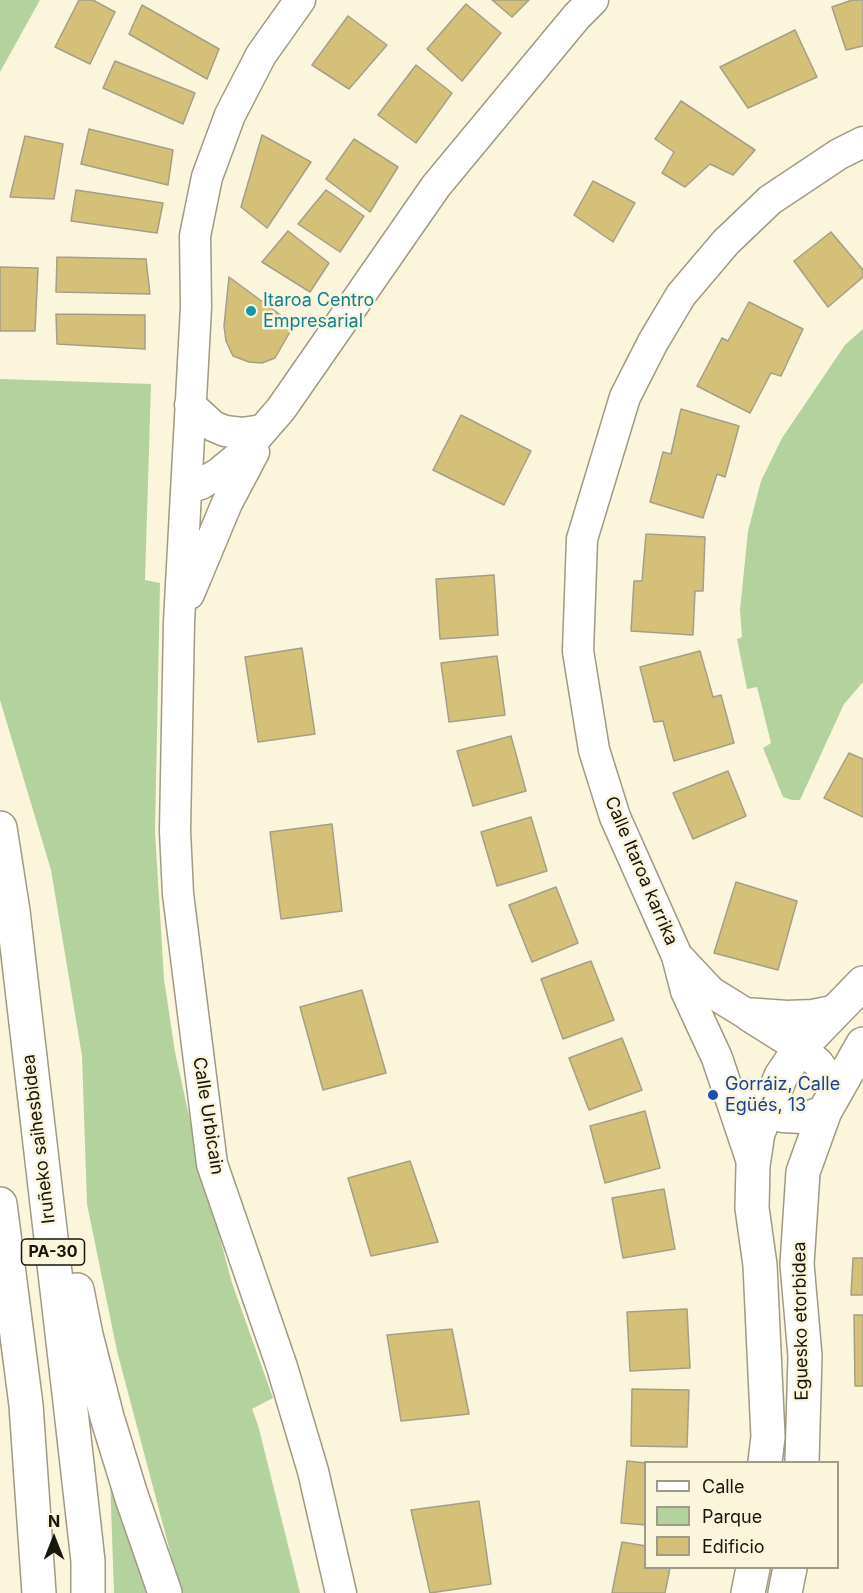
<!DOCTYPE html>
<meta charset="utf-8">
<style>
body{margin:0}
#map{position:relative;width:863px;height:1593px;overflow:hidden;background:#fbf5dc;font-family:Inter,sans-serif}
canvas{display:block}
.legend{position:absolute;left:644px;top:1461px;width:195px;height:108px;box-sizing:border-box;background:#fbf5dc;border:2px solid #a09b89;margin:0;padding:8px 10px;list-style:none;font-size:18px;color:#18150d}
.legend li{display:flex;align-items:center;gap:12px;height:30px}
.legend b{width:30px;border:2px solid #a09b89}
.north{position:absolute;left:24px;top:1509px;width:60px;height:60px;-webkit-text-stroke:4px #fbf5dc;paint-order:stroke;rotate:0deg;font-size:16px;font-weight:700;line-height:24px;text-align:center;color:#18150d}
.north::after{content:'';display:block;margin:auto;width:21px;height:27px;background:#18150d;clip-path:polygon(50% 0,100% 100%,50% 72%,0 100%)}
</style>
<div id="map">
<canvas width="863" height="1593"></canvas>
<ul class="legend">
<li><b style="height:8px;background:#fff"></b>Calle</li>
<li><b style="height:16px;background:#b4d29d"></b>Parque</li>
<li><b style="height:16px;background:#d4c079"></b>Edificio</li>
</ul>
<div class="north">N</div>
</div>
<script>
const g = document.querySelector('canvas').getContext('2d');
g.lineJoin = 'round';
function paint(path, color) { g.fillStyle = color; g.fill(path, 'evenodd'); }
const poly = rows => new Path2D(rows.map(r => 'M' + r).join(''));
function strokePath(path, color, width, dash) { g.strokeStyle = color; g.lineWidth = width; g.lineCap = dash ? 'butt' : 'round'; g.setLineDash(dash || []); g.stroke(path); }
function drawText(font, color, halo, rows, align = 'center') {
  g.font = font + ' Inter,sans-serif'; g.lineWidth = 5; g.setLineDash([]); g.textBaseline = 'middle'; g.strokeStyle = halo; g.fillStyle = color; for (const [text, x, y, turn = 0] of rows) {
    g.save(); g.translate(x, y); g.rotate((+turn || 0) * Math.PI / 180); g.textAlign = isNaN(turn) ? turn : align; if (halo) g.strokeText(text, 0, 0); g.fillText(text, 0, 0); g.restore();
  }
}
const green = poly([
 [0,0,40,0,0,72],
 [863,329,863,682,844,704,800,800,792,800,783,797,763,748,771,743,757,687,747,689,737,639,742,637,740,610,748,531,761,481,782,438,845,345],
 [0,379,151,384,145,580,160,583,155,832,164,979,175,1052,197,1152,232,1283,273,1398,252,1409,258,1425,300,1593,181,1593,117,1351,87,1204,82,1056,51,870,0,700],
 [110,1476,152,1593,114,1593]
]);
const building = poly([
 [79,0,93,0,115,12,90,64,55,47,79,0],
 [492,0,529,0,512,17,492,0],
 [852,0,863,0,863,46,846,50,832,7,852,0],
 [466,4,501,33,462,81,427,49,466,4],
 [142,5,219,49,207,79,129,34,142,5],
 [348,16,387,45,349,89,312,65,348,16],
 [795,30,817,77,748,108,720,67,795,30],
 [115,61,195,93,183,124,103,88,115,61],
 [416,65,452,93,416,143,378,115,416,65],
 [681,101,755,150,733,175,710,164,685,187,662,173,674,152,655,139,681,101],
 [89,129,173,150,168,185,81,164,89,129],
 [262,135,311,162,267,228,241,207,262,135],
 [25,136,63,144,54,199,10,197,25,136],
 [354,139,398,167,370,212,326,179,354,139],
 [593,181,635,203,613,242,574,215,593,181],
 [76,190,163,203,157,233,71,221,76,190],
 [326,190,364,216,340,252,298,224,326,190],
 [288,231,329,263,310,292,262,262,288,231],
 [831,232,863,270,863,277,828,307,794,261,831,232],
 [57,257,146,259,150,294,56,292,57,257],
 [0,267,38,268,35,331,0,331,0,267],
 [229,277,294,325,275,358,262,363,249,362,233,356,226,341,224,326,229,277],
 [749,302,803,329,781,376,771,373,750,413,697,386,722,338,728,341,749,302],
 [56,314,145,315,145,349,57,344,56,314],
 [681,409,739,426,725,477,717,474,703,518,650,502,663,452,671,454,681,409],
 [461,415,531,451,504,505,433,470,461,415],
 [646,534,705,537,703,591,695,591,693,635,631,631,634,581,642,581,646,534],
 [494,575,498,635,440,639,436,579,494,575],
 [302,648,315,734,258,742,245,657,302,648],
 [700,651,713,697,721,695,734,743,674,761,663,721,654,722,640,667,700,651],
 [497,656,505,715,449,722,441,663,497,656],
 [511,736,526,791,473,806,457,751,511,736],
 [849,753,863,759,863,817,824,798,849,753],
 [728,771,746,816,693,839,673,793,728,771],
 [531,817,547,871,497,886,481,832,531,817],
 [332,824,342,911,281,919,270,832,332,824],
 [736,882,797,901,778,970,714,953,736,882],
 [556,887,578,943,532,962,509,905,556,887],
 [591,961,614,1020,563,1039,541,979,591,961],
 [362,990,386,1073,323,1090,300,1007,362,990],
 [622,1038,642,1090,589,1110,569,1058,622,1038],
 [645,1111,660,1168,605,1183,590,1126,645,1111],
 [410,1161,438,1242,371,1256,348,1178,410,1161],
 [664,1189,675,1249,623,1258,612,1198,664,1189],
 [853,1258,863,1258,863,1295,851,1295,853,1258],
 [687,1309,690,1368,630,1371,627,1312,687,1309],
 [854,1315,863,1315,863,1386,855,1386,854,1315],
 [452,1329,469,1414,401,1421,387,1335,452,1329],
 [632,1389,689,1390,687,1447,631,1446,632,1389],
 [627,1461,646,1463,646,1525,621,1523,627,1461],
 [479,1501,491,1584,430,1593,411,1510,479,1501],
 [622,1542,646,1546,646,1568,670,1568,665,1593,612,1593,622,1542]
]);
const minor = poly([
 [300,0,261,55,230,115,207,177,195,236,196,307,179,622,175,831,178,894,212,1164,282,1367,313,1471,341,1593],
 [190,405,213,426,225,431,242,433,262,430],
 [187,488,201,484,219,473,242,454,281,409,436,186,577,16,593,0],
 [189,594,227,503,254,452],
 [681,960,711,992,745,1013,787,1016,813,1015,837,1010],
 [749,1016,800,1048,818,1063,828,1077,832,1095],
 [747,1095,766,1111,783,1117,802,1118,825,1111],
 [753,1165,717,1058,686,991,677,956,615,817,594,750,578,651,582,539,625,397,653,342,681,295,726,242,770,200,839,154,863,142]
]);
const tertiary = poly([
 [765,1462,768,1437,760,1265,752,1208,753,1165,758,1133,781,1076,800,1048,863,983],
 [802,1462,805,1356,797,1264,803,1172,825,1111,863,1044],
 [748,1593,753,1568],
 [785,1593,790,1568]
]);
const motorway = poly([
 [0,828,13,911,69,1393,88,1561,88,1593],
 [0,1204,26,1405,39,1593],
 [77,1290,86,1335,107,1417,131,1495,165,1593]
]);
const markers = [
 [251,311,6,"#0f9aa8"],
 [713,1095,6,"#1a4fb4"]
];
const shields = [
 [53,1252,63]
];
const shieldNames = [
 ["PA-30",53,1252]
];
const cultureNames = [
 ["Itaroa Centro",263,301],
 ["Empresarial",263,322]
];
const streetNames = [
 ["Calle Itaroa karrika",641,871,67],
 ["Calle Urbicain",208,1116,81],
 ["Iruñeko saihesbidea",39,1139,-97],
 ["Eguesko etorbidea",801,1321,-91]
];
const transitNames = [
 ["Gorráiz, Calle",725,1085],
 ["Egüés, 13",725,1106]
];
paint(green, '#b4d29d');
paint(building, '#d4c079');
strokePath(building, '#a59f88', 1.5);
strokePath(minor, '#a09a83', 33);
strokePath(tertiary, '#a09a83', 36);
strokePath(motorway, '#a09a83', 36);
strokePath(minor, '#fff', 30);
strokePath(tertiary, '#fff', 33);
strokePath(motorway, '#fff', 33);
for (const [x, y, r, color] of markers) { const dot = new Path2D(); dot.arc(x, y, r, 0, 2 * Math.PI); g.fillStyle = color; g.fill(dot); strokePath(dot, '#fbf5dc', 2); }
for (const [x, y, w] of shields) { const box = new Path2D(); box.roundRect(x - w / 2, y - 13, w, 26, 4.5); g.fillStyle = '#fbf5dc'; g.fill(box); strokePath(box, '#18150d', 1.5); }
drawText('bold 16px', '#18150d', null, shieldNames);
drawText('18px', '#0d838f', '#fbf5dc', cultureNames, 'left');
drawText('18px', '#18150d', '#fbf5dc', streetNames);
drawText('18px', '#164399', '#fbf5dc', transitNames, 'left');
</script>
